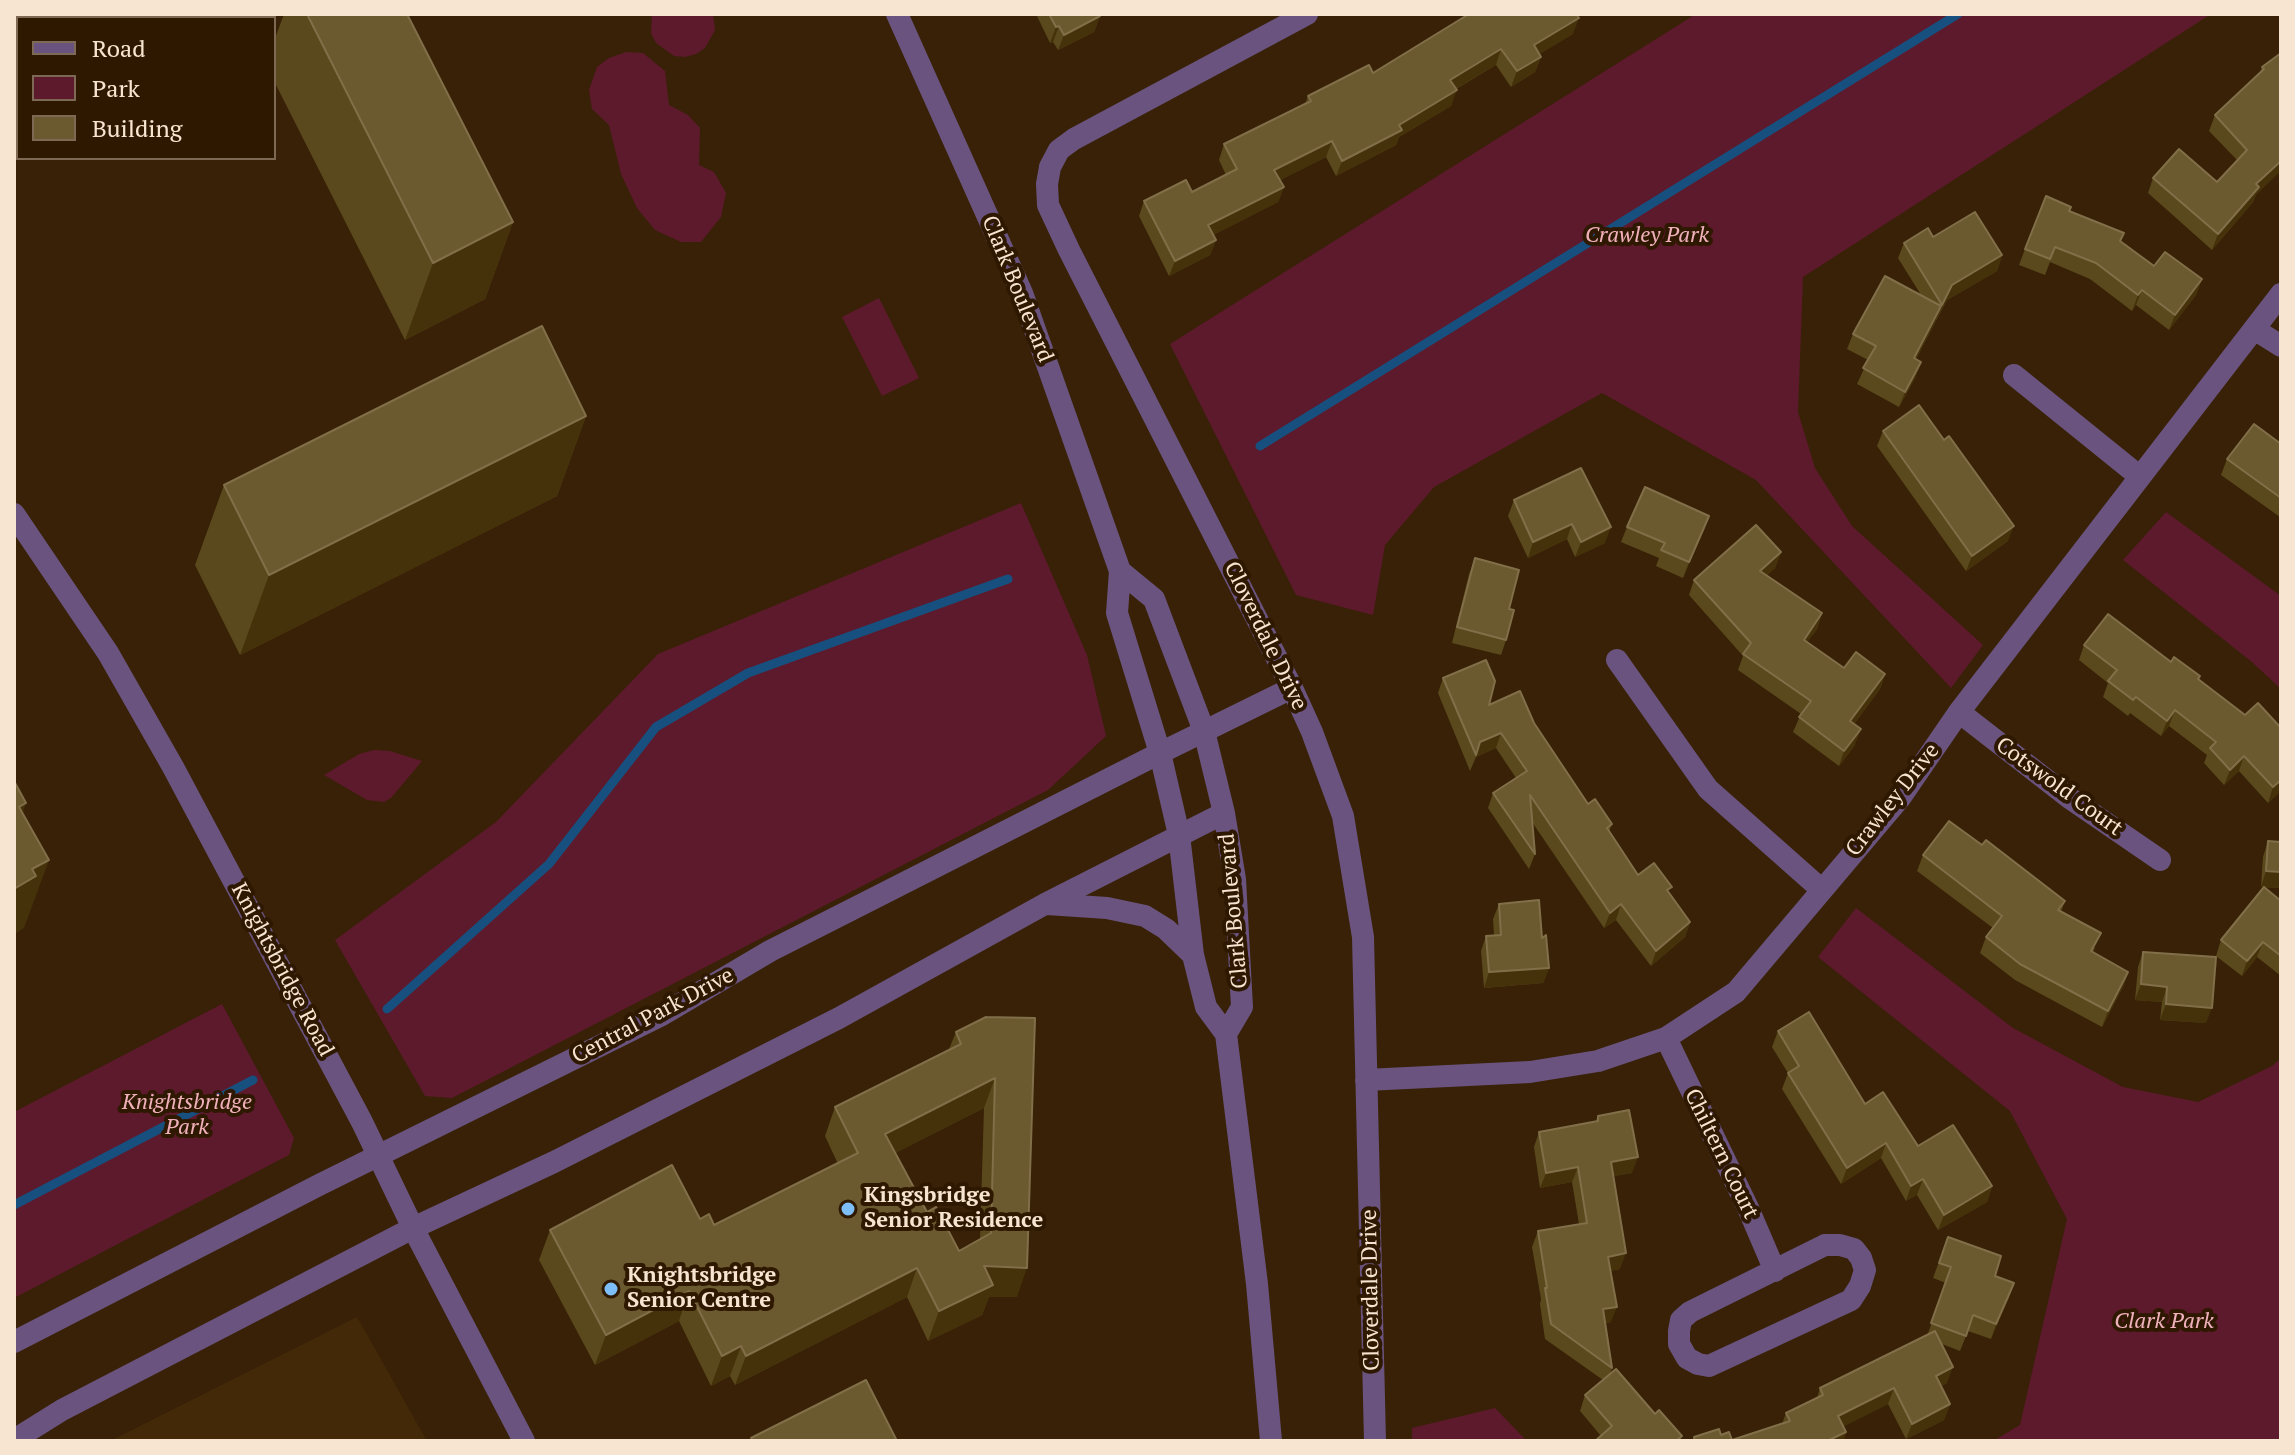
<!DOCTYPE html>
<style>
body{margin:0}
#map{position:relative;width:2295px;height:1455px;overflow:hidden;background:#382106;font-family:"PT Serif",serif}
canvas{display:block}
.frame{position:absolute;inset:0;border:16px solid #f7e4d1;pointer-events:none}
.legend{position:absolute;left:16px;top:16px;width:260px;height:144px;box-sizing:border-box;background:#2e1800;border:2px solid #7e6a54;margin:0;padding:10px 14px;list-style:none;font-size:24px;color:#f7e4d1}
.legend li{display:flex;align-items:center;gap:16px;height:40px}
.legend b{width:40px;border:2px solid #7e6a54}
</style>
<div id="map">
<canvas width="2295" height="1455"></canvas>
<div class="frame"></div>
<ul class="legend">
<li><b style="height:10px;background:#6a547f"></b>Road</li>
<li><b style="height:22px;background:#5d1a2d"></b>Park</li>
<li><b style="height:22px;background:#6b5930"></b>Building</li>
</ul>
</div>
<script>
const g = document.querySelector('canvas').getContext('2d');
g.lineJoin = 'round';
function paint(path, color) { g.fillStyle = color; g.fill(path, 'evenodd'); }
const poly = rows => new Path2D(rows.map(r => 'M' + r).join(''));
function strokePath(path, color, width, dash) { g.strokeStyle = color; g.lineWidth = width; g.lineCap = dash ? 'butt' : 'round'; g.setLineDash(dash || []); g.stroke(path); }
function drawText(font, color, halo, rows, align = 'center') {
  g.font = font + ' "PT Serif",serif'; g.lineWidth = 8; g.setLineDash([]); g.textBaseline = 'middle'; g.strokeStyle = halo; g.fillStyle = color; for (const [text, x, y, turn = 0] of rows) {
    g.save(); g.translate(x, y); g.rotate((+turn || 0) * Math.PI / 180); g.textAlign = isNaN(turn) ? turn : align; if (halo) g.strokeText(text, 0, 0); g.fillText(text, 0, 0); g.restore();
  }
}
const built = poly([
 [357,1317,427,1441,110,1441]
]);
const green = poly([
 [652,14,713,14,715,30,705,48,696,54,685,57,674,56,656,43,651,33],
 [1696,14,2211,14,1803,277,1798,412,1815,468,1852,526,1983,645,1951,688,1756,480,1602,393,1434,487,1385,545,1373,615,1296,595,1170,344],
 [626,52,643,53,665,71,669,105,688,115,700,128,699,165,714,172,726,193,721,217,701,242,681,242,655,230,637,208,621,174,609,125,592,109,589,90,597,67,609,58],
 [879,298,919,378,882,396,842,317],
 [1021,503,1087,655,1106,736,1048,790,452,1098,425,1096,335,940,496,822,658,654],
 [2166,512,2281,596,2281,689,2252,662,2123,560],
 [374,750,390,751,422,761,391,798,384,802,367,800,324,775,359,754],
 [1856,908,2013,1028,2123,1087,2198,1102,2272,1066,2281,1058,2281,1441,1993,1441,2020,1425,2067,1219,2010,1111,1818,957],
 [222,1004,294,1138,289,1155,14,1298,14,1112],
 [1495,1408,1527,1441,1412,1441,1412,1428]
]);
const stream = poly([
 [1260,446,1958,14],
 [387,1009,549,864,656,727,748,673,1008,579],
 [14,1205,253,1080]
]);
const minor = poly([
 [1307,14,1074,139,1059,150,1050,167,1047,184,1048,205,1069,250,1292,688,1312,732,1343,816,1363,937,1375,1441],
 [2254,329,2281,346],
 [2014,375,2139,476],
 [14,514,108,653,173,767,362,1122,413,1228,524,1441],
 [1617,660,1708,789,1822,890],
 [1959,712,2071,799,2160,860],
 [1160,753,1292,688],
 [1666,1038,1748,1208,1775,1271],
 [1366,1080,1530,1072,1598,1061,1666,1038,1736,992,1900,798,1959,712,2281,294],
 [1825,1245,1840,1245,1854,1249,1861,1258,1865,1270,1860,1286,1851,1300,1709,1366,1698,1364,1687,1358,1679,1344,1679,1331,1681,1320,1690,1312,1825,1245]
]);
const tertiary = poly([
 [897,14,1022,293,1120,571,1117,613,1160,753,1179,835,1193,955,1206,1007,1226,1034,1257,1284,1271,1441],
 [1120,571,1154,599,1204,731,1224,813,1235,879,1242,1007,1226,1034],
 [1047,904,1107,908,1145,916,1166,929,1193,955],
 [14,1342,319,1185,660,1016,770,951,1160,753],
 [14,1440,62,1410,413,1228,554,1162,839,1018,1045,904,1224,813]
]);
const wall = poly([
 [284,14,407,14,513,222,485,299,405,340,274,81,274,41],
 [1036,14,1099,14,1100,16,1094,32,1058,50,1053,42,1050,43],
 [1573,34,1539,54,1541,57,1535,72,1511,87,1496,65,1456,89,1451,106,1399,137,1396,145,1336,176,1326,157,1280,180,1284,187,1278,202,1213,235,1216,240,1210,255,1169,276,1139,216,1144,201,1192,192,1226,175,1219,160,1224,144,1305,104,1308,96,1373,73],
 [2281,53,2256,195,2253,202,2212,250,2148,193,2153,178,2217,182,2237,160,2209,131,2215,115,2260,72,2262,67],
 [2070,211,2121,241,2154,266,2202,279,2196,295,2169,330,2136,305,2132,311,2090,279,2050,262,2045,275,2019,265,2025,249],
 [1933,237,2002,255,1997,271,1947,300,1916,359,1921,362,1915,378,1899,407,1857,384,1868,360,1847,349,1853,334,1921,295,1898,258,1904,243],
 [586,416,557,496,240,655,195,565,224,485],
 [1883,431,2008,541,1966,571,1877,446],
 [2281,444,2281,516,2280,517,2221,475,2227,459],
 [1581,468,1605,543,1575,557,1567,539,1528,558,1508,516,1514,500],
 [1709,516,1683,578,1656,566,1659,558,1621,542,1627,527],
 [1781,552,1775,568,1767,575,1822,613,1817,629,1807,642,1844,668,1885,674,1880,689,1854,724,1855,745,1839,766,1793,732,1801,714,1738,670,1743,656,1689,595,1694,580],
 [1475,558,1509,609,1506,640,1501,655,1452,643,1469,574],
 [2084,645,2171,662,2200,676,2199,680,2281,791,2268,803,2239,771,2224,785,2204,763,2207,755,2169,726,2161,736,2130,713,2128,716,2103,697,2108,683,2079,660],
 [1443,678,1489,705,1534,723,1588,804,1612,824,1609,832,1638,875,1669,894,1690,922,1685,937,1651,966,1616,920,1604,928,1532,822,1535,854,1529,869,1488,808,1493,793,1516,778,1496,748,1476,757,1470,771,1438,693],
 [2281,815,2281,888,2261,887,2263,857,2268,841,2279,842],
 [1982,845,2065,901,2061,912,2095,948,2093,952,2128,972,2123,987,2102,1027,2015,980,1980,953,1986,937,1993,928,1917,871,1923,855],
 [2281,901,2281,976,2257,957,2242,976,2216,956,2221,940],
 [1499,904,1542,938,1549,968,1543,983,1484,988,1481,951,1486,936,1494,935,1493,919],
 [2143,952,2206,1023,2160,1020,2162,1002,2135,1000,2138,967],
 [1035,1018,1017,1297,989,1297,982,1315,928,1341,907,1297,735,1385,730,1376,711,1386,679,1321,595,1365,539,1260,550,1230,700,1219,714,1225,838,1164,825,1136,835,1107,949,1049,956,1032],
 [984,1108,980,1239,959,1251,927,1212,895,1153],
 [1778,1031,1865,1104,1918,1146,1992,1186,1987,1202,1938,1230,1917,1195,1906,1201,1881,1158,1841,1184,1782,1089,1788,1073,1772,1047],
 [1598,1116,1632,1173,1613,1176,1620,1269,1610,1271,1611,1322,1605,1323,1612,1368,1610,1374,1682,1436,1680,1441,1595,1441,1601,1436,1580,1411,1585,1395,1603,1380,1545,1339,1540,1304,1541,1299,1532,1247,1538,1231,1579,1224,1572,1182,1540,1188,1534,1147,1539,1132,1595,1122],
 [1948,1237,1995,1276,2014,1283,1991,1339,1968,1331,1960,1351,1942,1344,1947,1383,1941,1386,1950,1404,1944,1420,1906,1439,1888,1404,1843,1426,1846,1432,1843,1441,1692,1441,1694,1437,1721,1435,1732,1440,1782,1424,1786,1413,1817,1398,1820,1388,1927,1336,1946,1283,1933,1278]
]);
const shadedWall = poly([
 [1100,16,1094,32,1058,50,1064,35],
 [1579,18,1573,34,1528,61,1534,45],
 [1059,26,1053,42,1050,43,1056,27],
 [1501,49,1496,65,1445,95,1450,80],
 [1541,57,1535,72,1511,87,1517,71],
 [1457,90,1451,106,1399,137,1396,145,1336,176,1342,161],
 [1332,141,1326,157,1268,186,1274,170],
 [2281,161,2281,171,2256,195,2253,202,2212,250,2218,234,2256,184],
 [1284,187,1278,202,1203,240,1208,225],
 [513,222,485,299,405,340,433,263],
 [1216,240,1210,255,1169,276,1175,261],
 [2002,255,1997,271,1947,300,1936,320,1942,305,1952,285],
 [2202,279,2196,295,2169,330,2175,315],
 [2142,290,2136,305,2132,311,2138,295],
 [1941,306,1936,321,1908,373,1914,358],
 [1921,362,1915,378,1899,407,1905,392],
 [586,416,557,496,240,655,269,575],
 [1709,516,1704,531,1683,578,1689,562],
 [1572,524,1567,539,1528,558,1533,542],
 [2014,526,2008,541,1966,571,1972,556],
 [1611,527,1605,543,1575,557,1581,542],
 [1781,552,1775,568,1754,586,1760,571],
 [1822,613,1817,629,1798,655,1804,640],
 [1885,674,1880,689,1845,736,1850,721],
 [2175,710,2169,726,2161,736,2167,721],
 [1861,729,1855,745,1839,766,1844,751],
 [1501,733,1496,748,1476,757,1480,742],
 [2244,756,2239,771,2224,785,2230,770],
 [2281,780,2281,791,2268,803,2273,787],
 [26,803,14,837,19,807],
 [49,860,24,928,16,933,14,938,14,889,32,869],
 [2266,871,2281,872,2281,888,2261,887],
 [1621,904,1616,920,1604,928,1610,913],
 [1690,922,1685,937,1651,966,1656,951],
 [2263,942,2257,957,2242,976,2247,961],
 [1549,968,1543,983,1484,988,1489,972],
 [2128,972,2123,987,2102,1027,2108,1011],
 [2141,984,2167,987,2162,1002,2135,1000],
 [2166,1004,2212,1008,2206,1023,2160,1020],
 [995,1078,984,1108,874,1164,885,1134],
 [1886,1143,1881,1158,1841,1184,1847,1168],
 [1638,1157,1632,1173,1605,1178,1611,1162],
 [1578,1167,1572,1182,1540,1188,1546,1173],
 [1923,1179,1917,1195,1906,1201,1911,1186],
 [1992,1186,1987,1202,1938,1230,1944,1215],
 [1626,1253,1620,1269,1602,1272,1608,1257],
 [984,1266,1027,1268,1017,1297,989,1297,982,1315,928,1341,939,1311],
 [917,1268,907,1297,735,1385,746,1356],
 [2014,1283,2009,1298,1991,1339,1996,1324],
 [689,1291,679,1321,595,1365,606,1335],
 [1617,1307,1611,1322,1597,1324,1603,1309],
 [741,1346,730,1376,711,1386,722,1356],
 [1953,1367,1947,1383,1930,1391,1936,1376],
 [1894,1388,1888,1404,1833,1432,1838,1416],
 [1950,1404,1944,1420,1906,1439,1912,1424],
 [1846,1432,1843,1441,1827,1441]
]);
const building = poly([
 [307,14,407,14,513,222,433,263,307,14],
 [1049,14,1099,14,1100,16,1064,35,1059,26,1056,27,1049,14],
 [1469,14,1576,14,1579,18,1534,45,1541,57,1517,71,1501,49,1450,80,1457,90,1399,125,1402,130,1342,161,1332,141,1274,170,1284,187,1208,225,1216,240,1175,261,1144,201,1186,180,1192,192,1237,169,1224,144,1311,101,1308,96,1369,65,1373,73,1469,14],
 [2281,53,2281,161,2256,184,2259,187,2218,234,2153,178,2179,149,2217,182,2247,150,2215,115,2264,69,2262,67,2281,53],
 [2046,196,2071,207,2069,211,2124,233,2120,241,2154,266,2165,252,2202,279,2175,315,2142,290,2138,295,2096,263,2055,247,2050,259,2025,249,2046,196],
 [1975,212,2002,255,1952,285,1942,305,1904,243,1928,228,1933,237,1975,212],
 [1885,276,1941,306,1914,358,1921,362,1905,392,1863,368,1876,346,1853,334,1885,276],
 [542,326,586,416,269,575,224,485,542,326],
 [1919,405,1944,440,1949,436,2014,526,1972,556,1883,431,1919,405],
 [2254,424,2281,444,2281,498,2227,459,2254,424],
 [1581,468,1611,527,1581,542,1572,524,1533,542,1514,500,1581,468],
 [1645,487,1709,516,1689,562,1661,550,1665,543,1627,527,1645,487],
 [1756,525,1781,552,1760,571,1822,613,1804,640,1844,668,1856,652,1885,674,1850,721,1861,729,1844,751,1799,717,1811,701,1743,654,1751,643,1694,580,1756,525],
 [1475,558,1519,570,1509,609,1514,610,1506,640,1457,627,1475,558],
 [2108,614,2171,662,2174,657,2200,676,2198,679,2245,715,2258,703,2281,728,2281,780,2273,787,2244,756,2230,770,2210,748,2216,742,2175,710,2167,721,2136,697,2133,700,2108,681,2117,670,2084,645,2108,614],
 [1486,660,1495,681,1489,705,1520,691,1534,723,1588,804,1595,799,1612,824,1607,828,1638,875,1654,863,1672,887,1667,890,1690,922,1656,951,1621,904,1610,913,1530,795,1535,854,1493,793,1527,771,1501,733,1480,742,1476,755,1443,678,1486,660],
 [14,781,26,803,19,807,49,860,32,869,36,876,14,889,14,781],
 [1949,821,1982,845,1986,840,2065,901,2058,910,2101,933,2091,951,2128,972,2108,1011,2020,964,1986,937,2002,916,1923,855,1949,821],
 [2268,841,2281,842,2281,872,2266,871,2268,841],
 [2264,887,2281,901,2281,956,2263,942,2247,961,2221,940,2264,887],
 [1539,900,1542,938,1546,935,1549,968,1489,972,1486,936,1501,935,1499,904,1539,900],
 [2143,952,2216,957,2212,1008,2166,1004,2167,987,2141,984,2143,952],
 [1809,1012,1865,1104,1883,1092,1918,1146,1953,1125,1992,1186,1944,1215,1923,1179,1911,1186,1886,1143,1847,1168,1788,1073,1799,1066,1778,1031,1809,1012],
 [986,1017,1035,1018,1027,1268,984,1266,993,1285,939,1311,917,1268,746,1356,741,1346,722,1356,689,1291,606,1335,550,1230,672,1165,700,1219,709,1214,714,1225,858,1153,835,1107,961,1044,956,1032,986,1017],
 [995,1078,991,1233,959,1251,936,1207,927,1212,885,1134,995,1078],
 [1629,1110,1638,1157,1611,1162,1626,1253,1608,1257,1617,1307,1603,1309,1612,1368,1551,1324,1545,1288,1547,1288,1538,1231,1587,1223,1578,1167,1546,1173,1539,1132,1598,1121,1598,1116,1629,1110],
 [1948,1237,2001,1256,1995,1276,2014,1283,1996,1324,1973,1315,1966,1336,1931,1323,1951,1267,1939,1263,1948,1237],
 [1935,1331,1953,1367,1936,1376,1950,1404,1912,1424,1894,1388,1838,1416,1846,1432,1827,1441,1695,1441,1694,1437,1719,1429,1721,1435,1729,1432,1732,1440,1790,1421,1786,1413,1823,1395,1820,1388,1935,1331],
 [1616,1369,1655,1414,1659,1410,1682,1436,1676,1441,1595,1441,1612,1426,1585,1395,1616,1369],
 [866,1380,897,1441,753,1441,751,1438,866,1380]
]);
const markers = [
 [848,1209,8,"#7dbef9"],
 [611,1289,8,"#7dbef9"]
];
const parkNames = [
 ["Crawley Park",1647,236],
 ["Knightsbridge",187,1103],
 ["Park",187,1128],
 ["Clark Park",2164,1322]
];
const streetNames = [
 ["Clark Boulevard",1017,289,68],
 ["Cloverdale Drive",1265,636,64],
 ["Cotswold Court",2059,787,36],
 ["Crawley Drive",1893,800,-52],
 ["Clark Boulevard",1234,911,-95],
 ["Knightsbridge Road",282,970,62],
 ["Central Park Drive",653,1016,-28],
 ["Chiltern Court",1721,1154,64],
 ["Cloverdale Drive",1371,1290,-91]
];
const poiNames = [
 ["Kingsbridge",864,1196],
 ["Senior Residence",864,1221],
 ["Knightsbridge",627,1276],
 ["Senior Centre",627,1301]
];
paint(built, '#442908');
paint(green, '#5d1a2d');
strokePath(stream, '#17507e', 9);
strokePath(minor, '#6a547f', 22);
strokePath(tertiary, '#6a547f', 22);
paint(wall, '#5a491d');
paint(shadedWall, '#45320b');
paint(building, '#6b5930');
strokePath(building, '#816f49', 2);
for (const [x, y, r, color] of markers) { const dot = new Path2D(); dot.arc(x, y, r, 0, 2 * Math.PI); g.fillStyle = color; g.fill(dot); strokePath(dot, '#2e1800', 3); }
drawText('italic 22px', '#f1b1bc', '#2e1800', parkNames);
drawText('22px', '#f7e4d1', '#2e1800', streetNames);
drawText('bold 22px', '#f7e4d1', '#2e1800', poiNames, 'left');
</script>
